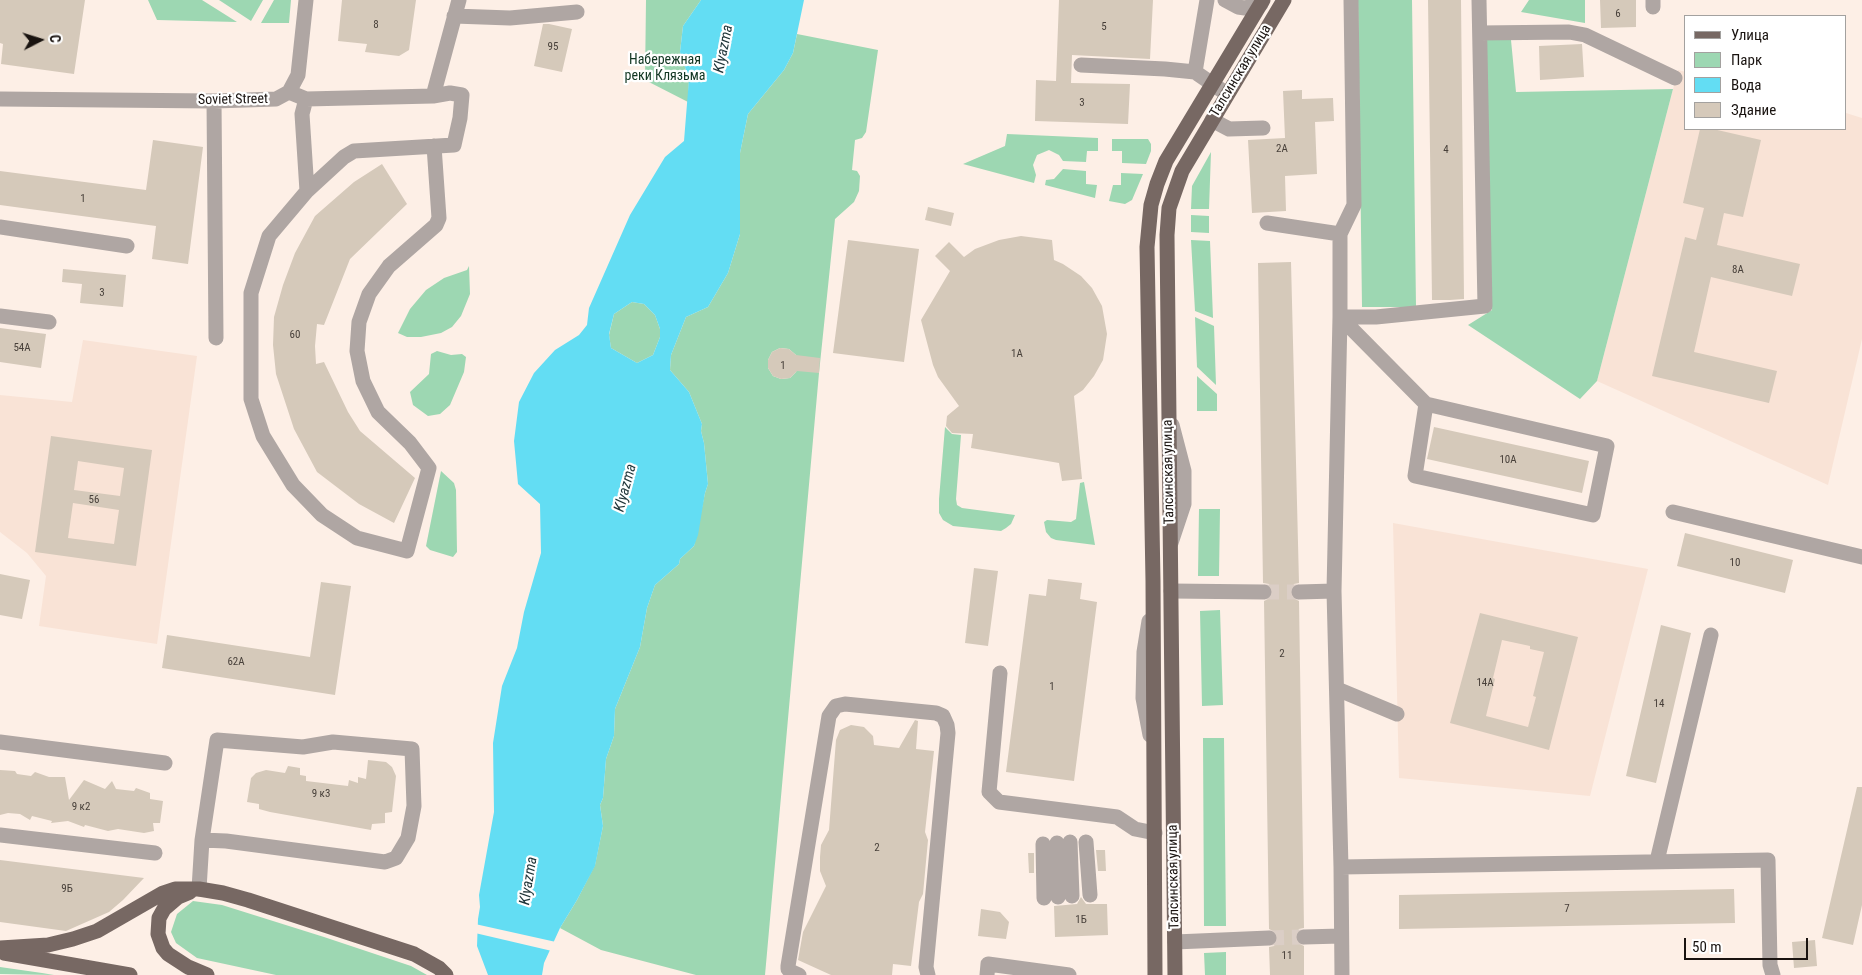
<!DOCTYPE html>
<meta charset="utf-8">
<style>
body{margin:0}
#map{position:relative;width:1862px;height:975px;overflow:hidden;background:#fdefe6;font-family:"Roboto Condensed",sans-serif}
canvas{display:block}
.legend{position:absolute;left:1684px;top:15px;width:162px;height:115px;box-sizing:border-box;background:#fff;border:1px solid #a3a19f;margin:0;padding:6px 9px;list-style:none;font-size:15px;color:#191310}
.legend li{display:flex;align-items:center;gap:10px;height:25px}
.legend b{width:25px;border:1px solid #a3a19f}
.north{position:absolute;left:15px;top:15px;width:50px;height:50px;-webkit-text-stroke:4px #fff;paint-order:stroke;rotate:85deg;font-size:14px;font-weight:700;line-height:20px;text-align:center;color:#191310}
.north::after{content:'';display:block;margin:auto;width:18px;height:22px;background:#191310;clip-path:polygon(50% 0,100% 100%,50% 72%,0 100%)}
.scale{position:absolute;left:1684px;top:938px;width:124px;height:22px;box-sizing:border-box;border:2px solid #191310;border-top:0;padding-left:6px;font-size:15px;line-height:18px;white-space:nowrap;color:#191310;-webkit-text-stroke:4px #fff;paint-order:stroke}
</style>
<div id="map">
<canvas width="1862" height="975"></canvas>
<ul class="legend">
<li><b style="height:6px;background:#776863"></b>Улица</li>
<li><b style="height:14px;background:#9dd7b2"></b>Парк</li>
<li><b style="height:14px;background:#63ddf3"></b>Вода</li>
<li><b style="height:14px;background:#d5c9ba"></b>Здание</li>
</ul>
<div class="north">С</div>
<div class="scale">50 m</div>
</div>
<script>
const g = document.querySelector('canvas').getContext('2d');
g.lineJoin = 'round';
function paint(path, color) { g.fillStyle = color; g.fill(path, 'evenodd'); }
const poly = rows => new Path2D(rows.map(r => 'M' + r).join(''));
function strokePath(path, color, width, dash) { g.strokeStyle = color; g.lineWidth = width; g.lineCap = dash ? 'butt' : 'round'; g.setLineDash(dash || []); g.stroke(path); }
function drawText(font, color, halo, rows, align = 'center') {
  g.font = font + ' "Roboto Condensed",sans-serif'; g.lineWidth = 4.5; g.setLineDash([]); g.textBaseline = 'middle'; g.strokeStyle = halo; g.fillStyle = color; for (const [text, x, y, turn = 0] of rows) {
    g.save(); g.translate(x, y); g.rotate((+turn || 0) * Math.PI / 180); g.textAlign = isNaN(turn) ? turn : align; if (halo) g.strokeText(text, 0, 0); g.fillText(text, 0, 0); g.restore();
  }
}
const education = poly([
 [1678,70,1686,72,1686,129,1846,129,1846,113,1862,118,1862,339,1828,485,1597,381],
 [83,340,197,356,157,644,39,626,46,576,27,553,0,532,0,395,72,402],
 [1393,523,1648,569,1590,796,1399,778]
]);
const green = poly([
 [148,0,202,0,237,22,157,20],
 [219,0,263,0,251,21],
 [274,0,291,0,289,23,261,23],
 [646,0,701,0,683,26,680,52,689,79,688,102,645,80],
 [1358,0,1412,0,1416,307,1362,307],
 [1529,0,1585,0,1585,23,1521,12],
 [797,34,878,50,866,132,862,138,855,140,852,170,857,171,860,176,859,191,854,202,835,219,819,373,765,975,696,975,601,950,560,928,577,900,595,865,603,826,600,805,603,798,606,759,614,736,615,709,640,647,647,608,655,585,679,564,680,559,694,546,705,493,708,484,704,443,701,431,702,424,689,392,670,370,671,355,686,317,708,307,728,273,740,234,740,153,748,114,784,70,793,53],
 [780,348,789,349,796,355,799,363,796,372,790,378,781,379,773,376,768,368,768,360,772,352],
 [1485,40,1511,40,1516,92,1673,89,1597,381,1580,399,1468,325,1492,310],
 [1007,134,1098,138,1098,151,1087,151,1086,162,1063,161,1059,155,1049,150,1037,155,1033,165,1036,175,1034,183,963,164,1005,146],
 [1112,139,1148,139,1151,144,1151,151,1146,164,1122,163,1122,151,1112,151],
 [1211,152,1209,209,1191,209,1192,186],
 [1063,169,1086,171,1086,184,1097,185,1095,198,1045,185,1046,180,1054,179],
 [1121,173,1143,174,1132,200,1125,204,1109,201,1113,185,1121,185],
 [1191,215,1209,216,1209,233,1191,232],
 [1191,240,1210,241,1213,318,1195,311],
 [469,266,470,294,461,316,452,327,441,333,421,337,407,337,398,333,410,309,426,290,444,278,467,270],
 [632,302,644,304,655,315,660,329,660,337,653,355,637,363,611,348,609,335,614,314],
 [1195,317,1214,326,1216,385,1197,367],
 [437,351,451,355,462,354,466,357,464,372,450,405,440,414,428,416,413,405,410,392,429,374,431,354],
 [1197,376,1217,394,1217,411,1197,411],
 [945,427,952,434,961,435,956,499,957,505,962,508,1015,515,1011,524,1006,528,1001,531,953,526,943,520,939,513,939,499],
 [441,471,454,483,456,490,457,552,453,557,430,550,426,546],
 [1084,482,1095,545,1056,540,1051,538,1046,532,1044,522,1047,520,1071,522,1076,519,1080,483],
 [1199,509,1220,509,1219,576,1198,576],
 [1220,610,1223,705,1202,706,1200,611],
 [1203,738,1224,738,1226,926,1204,926],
 [193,901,222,905,324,937,411,966,427,975,276,975,197,958,176,943,171,932,177,914],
 [1226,952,1226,975,1205,975,1204,953],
 [0,967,42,973,54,975,0,974]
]);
const water = poly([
 [701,0,804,0,793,53,784,70,748,114,740,153,740,234,728,273,708,307,686,317,671,355,670,370,689,392,702,424,701,431,704,443,708,484,705,493,698,535,694,546,680,559,679,564,655,585,647,608,640,647,615,709,614,736,606,759,603,798,600,805,603,826,595,866,577,900,560,928,544,963,542,975,488,975,477,946,478,919,480,907,479,895,494,812,493,743,502,686,517,648,524,612,541,553,540,504,518,484,514,441,519,402,534,373,555,350,579,335,587,325,589,308,630,215,665,157,684,141,689,79,680,52,683,26],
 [632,302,644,304,655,315,660,329,660,337,653,355,637,363,611,348,609,334,614,314]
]);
const pier = poly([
 [475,924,556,942,552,951,475,933]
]);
const building = poly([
 [0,0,85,0,74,74,1,64,3,44,0,43],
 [342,0,416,0,409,50,399,56,365,52,367,44,338,41],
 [1059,0,1153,0,1150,59,1072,55,1071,83,1130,84,1128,124,1035,121,1036,80,1056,81],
 [1428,0,1461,0,1464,299,1450,300,1432,300],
 [1600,0,1636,0,1636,27,1601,28],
 [543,24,549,24,572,29,562,72,534,66],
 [1582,44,1584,77,1540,80,1539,46],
 [1302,90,1302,99,1333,98,1334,121,1315,122,1317,174,1285,176,1286,211,1252,213,1248,140,1285,138,1283,91],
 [1700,129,1713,129,1761,140,1743,217,1724,213,1717,245,1800,264,1792,296,1711,277,1694,352,1777,371,1769,403,1652,376,1685,237,1696,240,1704,208,1683,203],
 [153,140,203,147,188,264,152,259,156,226,0,205,0,171,146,190],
 [382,164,407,204,350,259,324,325,317,324,315,346,316,364,324,362,348,412,360,431,415,478,394,523,359,504,317,472,294,429,276,374,273,345,274,317,283,285,295,253,315,216,354,182],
 [928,207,954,213,951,226,925,220],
 [1021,236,1052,240,1054,260,1063,264,1081,276,1092,288,1102,306,1107,334,1103,360,1094,376,1083,390,1074,396,1082,479,1062,481,1059,463,971,448,973,434,952,433,946,426,947,416,959,406,938,377,933,365,921,320,950,271,935,256,949,242,964,257,975,249,999,240],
 [848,240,919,249,904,362,833,353],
 [1291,262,1299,583,1294,584,1290,592,1291,597,1299,601,1304,928,1299,929,1295,937,1296,942,1304,946,1304,975,1270,975,1269,947,1274,946,1278,938,1277,933,1269,929,1264,601,1272,597,1273,592,1269,584,1263,583,1258,263],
 [63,269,126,275,123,307,80,303,82,284,62,282],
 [0,328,46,334,41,368,0,362],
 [780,348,789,349,796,355,820,358,819,373,797,371,790,378,781,379,773,376,768,368,768,360,772,352],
 [1434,427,1589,461,1582,493,1427,459],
 [51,436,152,450,136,566,35,552],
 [78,461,124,468,120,496,74,490],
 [73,503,119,510,114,544,68,538],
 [1685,533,1793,560,1785,593,1677,566],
 [974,568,998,571,988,646,965,643],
 [0,574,30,580,22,619,0,615],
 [1048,579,1082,583,1080,599,1097,602,1074,781,1006,772,1029,594,1046,596],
 [321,582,351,586,335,695,162,668,167,635,310,657],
 [1480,613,1578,637,1549,750,1450,723],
 [1502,640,1530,646,1530,649,1544,652,1533,696,1536,697,1528,727,1486,716,1495,679,1493,678],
 [1661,625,1691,633,1656,783,1626,776],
 [915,720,918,721,916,749,934,751,925,832,928,840,923,894,919,902,911,966,893,964,892,975,831,975,798,960,803,932,826,886,820,871,820,857,821,845,829,830,836,740,840,730,851,725,864,727,873,736,874,745,899,748],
 [368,760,386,762,392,767,396,776,392,812,385,813,385,823,372,824,371,830,270,812,259,809,259,804,247,802,251,778,256,773,266,770,285,773,288,766,300,768,300,775,306,776,306,781,348,786,349,780,358,783,358,777,366,779],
 [0,770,15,771,17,774,31,776,35,772,49,777,65,777,69,800,84,780,105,789,112,781,116,789,134,791,136,788,150,793,150,799,163,801,160,823,153,823,154,831,144,833,118,829,108,831,85,825,84,827,68,821,51,823,52,821,32,816,30,820,20,814,8,813,0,815],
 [1857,787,1862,787,1862,905,1853,945,1822,938],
 [1096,850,1105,850,1106,871,1098,871],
 [1028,853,1034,853,1034,873,1029,873],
 [0,860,144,878,123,900,109,912,66,931,0,922],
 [1734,889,1735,923,1399,929,1399,895],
 [1081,897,1086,904,1107,904,1108,935,1055,937,1054,906,1077,904],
 [981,909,1000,912,1009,922,1006,939,978,936],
 [1815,940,1817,966,1794,968,1792,942]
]);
const minorTunnel = poly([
 [1264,592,1299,592],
 [1269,938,1304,937]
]);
const minor = poly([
 [1207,0,1195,72,1227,94],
 [1225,0,1238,7,1245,8,1261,4,1262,0],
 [1653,0,1653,7],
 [454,16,510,18,577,12],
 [1480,33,1569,32,1585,35,1675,78],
 [1081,65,1165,69,1195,72],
 [289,92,306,99,433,96,450,93,462,95,460,118,454,145,354,151,344,157,307,191,269,236,251,293,251,399,263,436,293,485,322,515,357,538,407,551,429,468,410,443,378,412,363,381,357,351,359,322,369,294,389,266,436,225,439,218,434,146],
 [289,92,298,75,306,0],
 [433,96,459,0],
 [0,99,214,101,276,99,289,92],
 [306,99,302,114,307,191],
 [214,101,216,338],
 [1212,120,1229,129,1263,128],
 [1267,223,1340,234],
 [0,227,127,246],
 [0,316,49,322],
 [1340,317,1426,404,1607,446,1593,515,1415,476,1426,404],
 [1340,317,1376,317,1485,306,1479,0],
 [1673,512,1862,557],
 [1171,543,1184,504,1184,471,1172,425],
 [1171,591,1264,592],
 [1299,592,1334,591],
 [1149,621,1144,652,1143,698,1150,735],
 [1000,673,989,792,999,802,1117,817,1135,829,1155,833],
 [1337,689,1397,714],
 [0,742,165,763],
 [0,835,155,853],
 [1070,842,1072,896],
 [1086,842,1090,895],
 [1057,843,1058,897],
 [1043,844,1044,898],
 [1657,861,1711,635],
 [1341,867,1768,860,1770,965,1773,975],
 [199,889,202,840,217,740,303,747,333,742,412,749,414,806,408,838,396,858,385,862,226,841,202,840],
 [1304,937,1341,936],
 [1175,942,1269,938],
 [799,975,790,971,788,969,788,966,829,716,836,706,845,704,936,713,943,716,947,725,948,733,926,967,928,975],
 [987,975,988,964,1069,975],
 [1342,975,1341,867,1334,591,1340,317,1340,234,1354,205,1351,0]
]);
const major = poly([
 [190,892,178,897,164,909,159,918,158,934,163,948,168,954,188,967,207,975],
 [0,948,48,945,73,939,97,931,163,893,175,889,199,889,223,893,248,900,414,954,439,968,446,975],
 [4,953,130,975],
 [1155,975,1153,581,1147,247,1151,205,1157,184,1166,161,1263,0],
 [1175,975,1167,235,1169,208,1182,171,1284,0]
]);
const numberNames = [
 ["6",1618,14],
 ["8",376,25],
 ["5",1104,27],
 ["95",553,47],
 ["3",1082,103],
 ["2А",1282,149],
 ["4",1446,150],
 ["1",83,199],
 ["8А",1738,270],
 ["3",102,293],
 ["60",295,335],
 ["54А",22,348],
 ["1А",1017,354],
 ["1",783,366],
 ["10А",1508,460],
 ["56",94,500],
 ["10",1735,563],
 ["2",1282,654],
 ["62А",236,662],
 ["14А",1485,683],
 ["1",1052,687],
 ["14",1659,704],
 ["9 к3",321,794],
 ["9 к2",81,807],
 ["2",877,848],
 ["9Б",67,889],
 ["7",1567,909],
 ["1Б",1081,920],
 ["11",1287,956]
];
const parkNames = [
 ["Набережная",665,60],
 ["реки Клязьма",665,76]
];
const streetNames = [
 ["Талсинская улица",1241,71,-59],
 ["Soviet Street",233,100,-1],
 ["Талсинская улица",1169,472,-91],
 ["Талсинская улица",1174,877,-91]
];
const waterNames = [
 ["Klyazma",724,49,-79],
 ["Klyazma",626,488,-75],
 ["Klyazma",529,881,-81]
];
paint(education, '#f9e3d6');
paint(green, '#9dd7b2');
paint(water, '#63ddf3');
paint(pier, '#fdefe6');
paint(building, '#d5c9ba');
strokePath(minorTunnel, '#dbcec6', 15, [15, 8]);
strokePath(minor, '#afa6a3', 15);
strokePath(major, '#776863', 15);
drawText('11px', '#48403a', null, numberNames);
drawText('14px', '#113622', '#fff', parkNames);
drawText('14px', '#191310', '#fff', streetNames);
drawText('italic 15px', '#1e3337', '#fff', waterNames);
</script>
